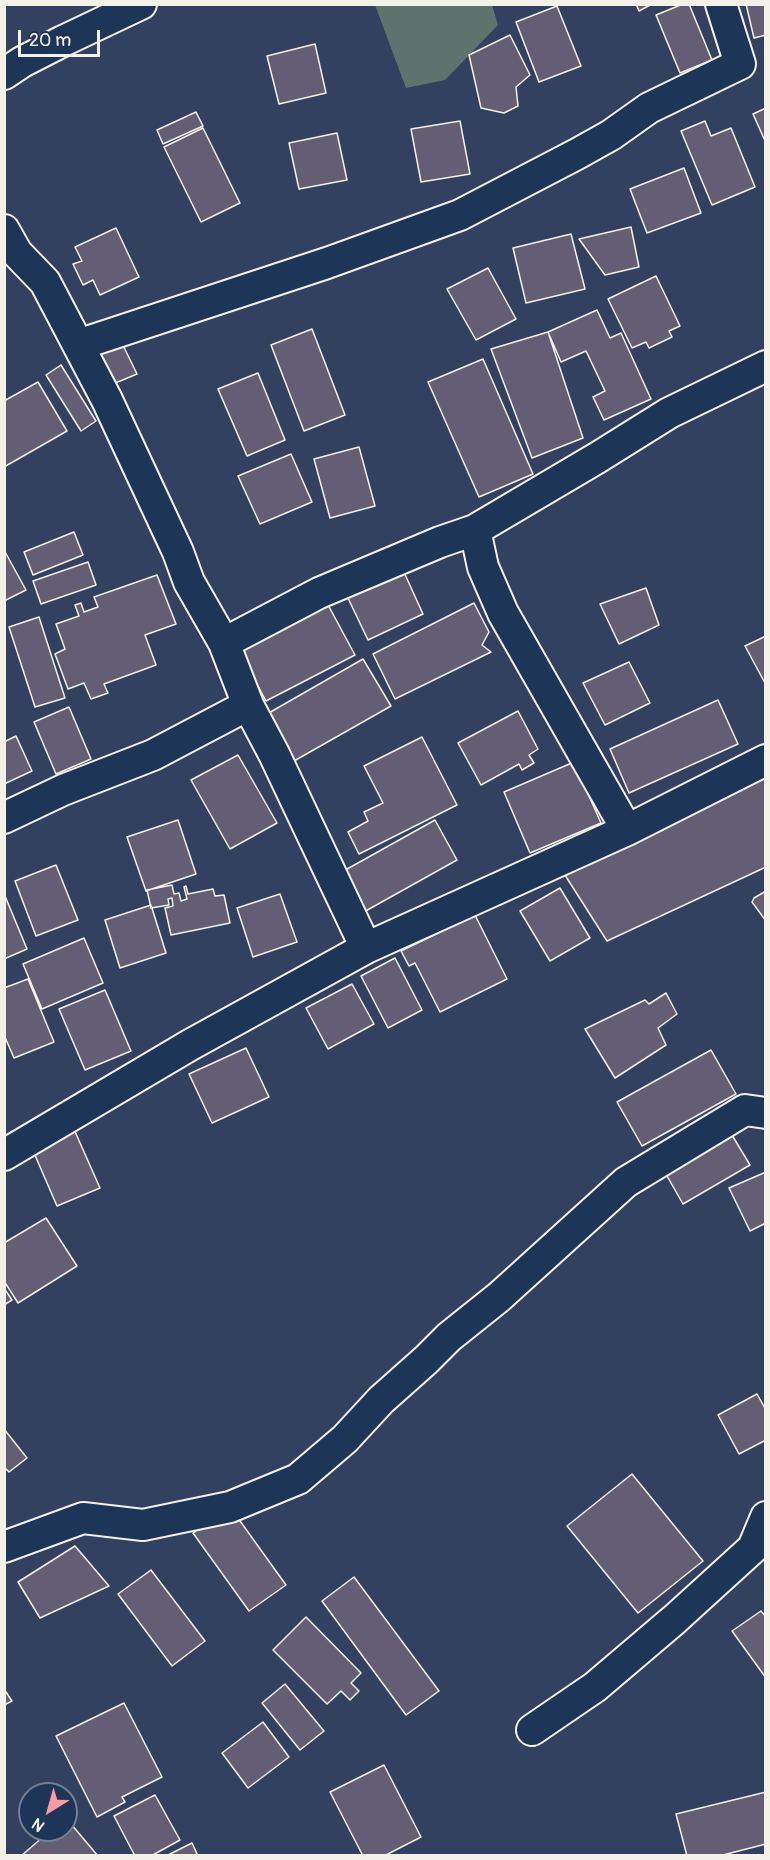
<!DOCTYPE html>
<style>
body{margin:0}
#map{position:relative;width:770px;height:1860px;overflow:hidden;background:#32415f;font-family:Pangolin,sans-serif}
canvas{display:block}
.frame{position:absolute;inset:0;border:6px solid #f4f1e8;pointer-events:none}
.north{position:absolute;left:18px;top:1782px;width:60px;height:60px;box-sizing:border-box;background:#1d3557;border:2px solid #738091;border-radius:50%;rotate:217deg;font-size:16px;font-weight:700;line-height:24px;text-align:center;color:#f4f1e8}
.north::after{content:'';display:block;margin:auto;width:21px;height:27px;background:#ff9aa2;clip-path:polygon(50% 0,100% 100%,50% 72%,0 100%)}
.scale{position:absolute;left:18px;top:30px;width:82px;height:27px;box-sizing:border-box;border:3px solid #f4f1e8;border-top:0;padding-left:8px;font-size:18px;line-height:21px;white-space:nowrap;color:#f4f1e8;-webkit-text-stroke:4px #1d3557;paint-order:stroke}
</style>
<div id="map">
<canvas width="770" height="1860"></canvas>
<div class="frame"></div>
<div class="north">N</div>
<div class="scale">20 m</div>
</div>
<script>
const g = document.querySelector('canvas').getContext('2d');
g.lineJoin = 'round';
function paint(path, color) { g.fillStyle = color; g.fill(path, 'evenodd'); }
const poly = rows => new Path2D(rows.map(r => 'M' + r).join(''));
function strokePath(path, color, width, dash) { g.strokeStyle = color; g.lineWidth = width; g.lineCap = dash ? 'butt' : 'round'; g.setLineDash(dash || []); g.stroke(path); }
const green = poly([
 [375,5,492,5,498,25,445,80,406,88]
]);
const building = poly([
 [636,4,652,4,639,11,636,4],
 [683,4,689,4,712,60,680,73,656,15,683,4],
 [746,4,766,4,766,35,754,38,746,4],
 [557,6,581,66,539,82,516,22,557,6],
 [510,35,530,75,516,87,518,106,504,113,481,108,469,55,510,35],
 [315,44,326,93,279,104,267,56,315,44],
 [766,108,766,143,753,114,766,108],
 [196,112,203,126,163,144,157,130,196,112],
 [460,121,470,174,421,182,411,129,460,121],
 [705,121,711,136,731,128,755,187,712,205,681,131,705,121],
 [203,128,240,203,201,222,164,147,203,128],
 [337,133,347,180,299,189,289,143,337,133],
 [684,168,701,213,647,233,630,189,684,168],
 [631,227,639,267,605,275,579,239,631,227],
 [116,228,139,277,100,295,93,280,83,285,73,264,82,261,75,247,116,228],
 [571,234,585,289,526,303,513,248,571,234],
 [488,268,516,319,476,340,447,289,488,268],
 [656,276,680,326,669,331,672,337,649,348,646,342,632,348,608,299,656,276],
 [597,310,610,338,621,333,651,399,604,420,593,397,605,391,586,351,561,362,548,332,597,310],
 [312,329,345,415,304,431,271,345,312,329],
 [548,332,583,438,532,458,491,349,548,332],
 [119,337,137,374,113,384,96,347,119,337],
 [483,359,533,474,479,497,428,382,483,359],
 [61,365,96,421,81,431,46,375,61,365],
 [258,373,285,440,247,456,218,389,258,373],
 [38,382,67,431,4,467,4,401,38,382],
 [359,447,375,506,330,518,314,459,359,447],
 [291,454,312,502,260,524,238,476,291,454],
 [74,532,83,555,33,575,24,552,74,532],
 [4,550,26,590,4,601,4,550],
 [88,562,96,585,41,604,33,581,88,562],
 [403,570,423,614,368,640,347,596,403,570],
 [157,575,176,624,145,635,156,665,104,684,108,693,91,699,84,683,68,689,55,654,65,649,56,624,79,616,75,605,81,603,84,612,98,607,94,597,157,575],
 [646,588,659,625,619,644,600,604,646,588],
 [326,601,355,655,266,701,237,647,326,601],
 [474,603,489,632,482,645,491,652,395,699,373,654,474,603],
 [39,617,65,698,35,707,9,627,39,617],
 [766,636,766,685,745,646,766,636],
 [363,659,391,706,294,761,267,714,363,659],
 [629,662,650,703,605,725,583,683,629,662],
 [718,700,738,744,629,793,610,749,718,700],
 [69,707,91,759,56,774,34,722,69,707],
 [518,711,538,749,529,755,534,763,522,770,519,764,481,785,458,743,518,711],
 [16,736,32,771,4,784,4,742,16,736],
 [422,737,457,805,359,854,348,832,368,821,364,812,383,803,364,766,422,737],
 [238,755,277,823,230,849,191,780,238,755],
 [574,762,601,823,530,853,504,792,574,762],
 [766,777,766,867,607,941,563,872,766,777],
 [178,820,196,874,146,891,127,837,178,820],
 [435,820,457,860,362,913,340,873,435,820],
 [56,865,78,920,36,936,15,881,56,865],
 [172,885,174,894,179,893,181,901,187,899,184,887,186,886,188,894,213,889,215,896,224,895,230,923,171,935,165,908,173,906,172,898,168,899,169,905,151,908,147,890,172,885],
 [560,888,590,938,550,961,520,911,560,888],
 [766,891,766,921,752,902,754,898,766,891],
 [280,894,297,942,253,957,237,908,280,894],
 [5,896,27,949,4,959,4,896,5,896],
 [151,905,166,953,120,968,105,920,151,905],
 [475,915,507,979,440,1012,415,963,409,966,401,951,475,915],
 [84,938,103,983,42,1009,23,964,84,938],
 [395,958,422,1010,388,1028,361,976,395,958],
 [28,979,54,1042,14,1058,4,1035,4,988,28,979],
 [352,984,374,1024,328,1049,306,1008,352,984],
 [105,990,131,1051,85,1070,59,1009,105,990],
 [666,993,677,1014,658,1028,666,1045,615,1078,585,1029,645,1000,649,1004,666,993],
 [246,1048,269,1097,212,1123,189,1074,246,1048],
 [711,1050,736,1094,642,1146,617,1102,711,1050],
 [73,1127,100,1188,57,1206,31,1146,73,1127],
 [729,1130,750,1165,683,1204,663,1169,729,1130],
 [766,1172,766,1223,750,1231,729,1188,766,1172],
 [46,1218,77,1266,18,1303,4,1281,4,1243,46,1218],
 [4,1288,12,1300,4,1305,4,1288],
 [757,1394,766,1410,766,1440,739,1454,718,1415,757,1394],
 [4,1429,27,1458,9,1472,4,1467,4,1429],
 [632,1474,703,1561,638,1613,567,1526,632,1474],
 [230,1507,286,1585,249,1611,193,1533,230,1507],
 [75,1546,109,1586,40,1618,18,1582,75,1546],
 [151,1570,205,1641,172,1666,118,1594,151,1570],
 [354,1577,439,1691,406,1715,322,1601,354,1577],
 [761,1611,766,1617,766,1678,732,1631,761,1611],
 [306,1617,361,1673,351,1683,359,1691,350,1700,341,1691,327,1704,273,1650,306,1617],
 [285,1684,324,1731,300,1750,262,1703,285,1684],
 [4,1689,12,1701,4,1705,4,1689],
 [124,1703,162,1777,122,1797,125,1802,97,1817,56,1736,124,1703],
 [263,1722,289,1757,248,1788,222,1753,263,1722],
 [384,1765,421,1837,384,1856,363,1856,330,1792,384,1765],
 [766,1792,766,1844,719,1856,687,1856,676,1814,766,1792],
 [155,1795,180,1840,151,1856,135,1856,114,1816,155,1795],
 [66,1818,98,1856,21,1856,51,1830,66,1830,66,1818],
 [192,1843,198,1856,166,1856,192,1843]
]);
const minor = poly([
 [4,74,22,62,63,41,141,4],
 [4,230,17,253,45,282,107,400,178,552,189,582,224,643,248,705,274,754,366,948],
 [78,345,327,263,460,215,577,154,611,135,649,108,740,64,721,4],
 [475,530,597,458,669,413,766,366],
 [224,643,319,593,440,542,475,530,483,567,503,613,627,830],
 [4,818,63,790,153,755,248,705],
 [4,1155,190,1045,366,948,627,830,766,760],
 [4,1547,83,1518,143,1525,230,1507,298,1479,345,1439,381,1400,426,1360,449,1337,499,1297,626,1182,745,1110,766,1113],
 [532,1730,595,1687,675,1619,753,1548,766,1517]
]);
paint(green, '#5d736e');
paint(building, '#635e73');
strokePath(building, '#f4f1e8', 1.5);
strokePath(minor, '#f4f1e8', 34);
strokePath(minor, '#1d3557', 30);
</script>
